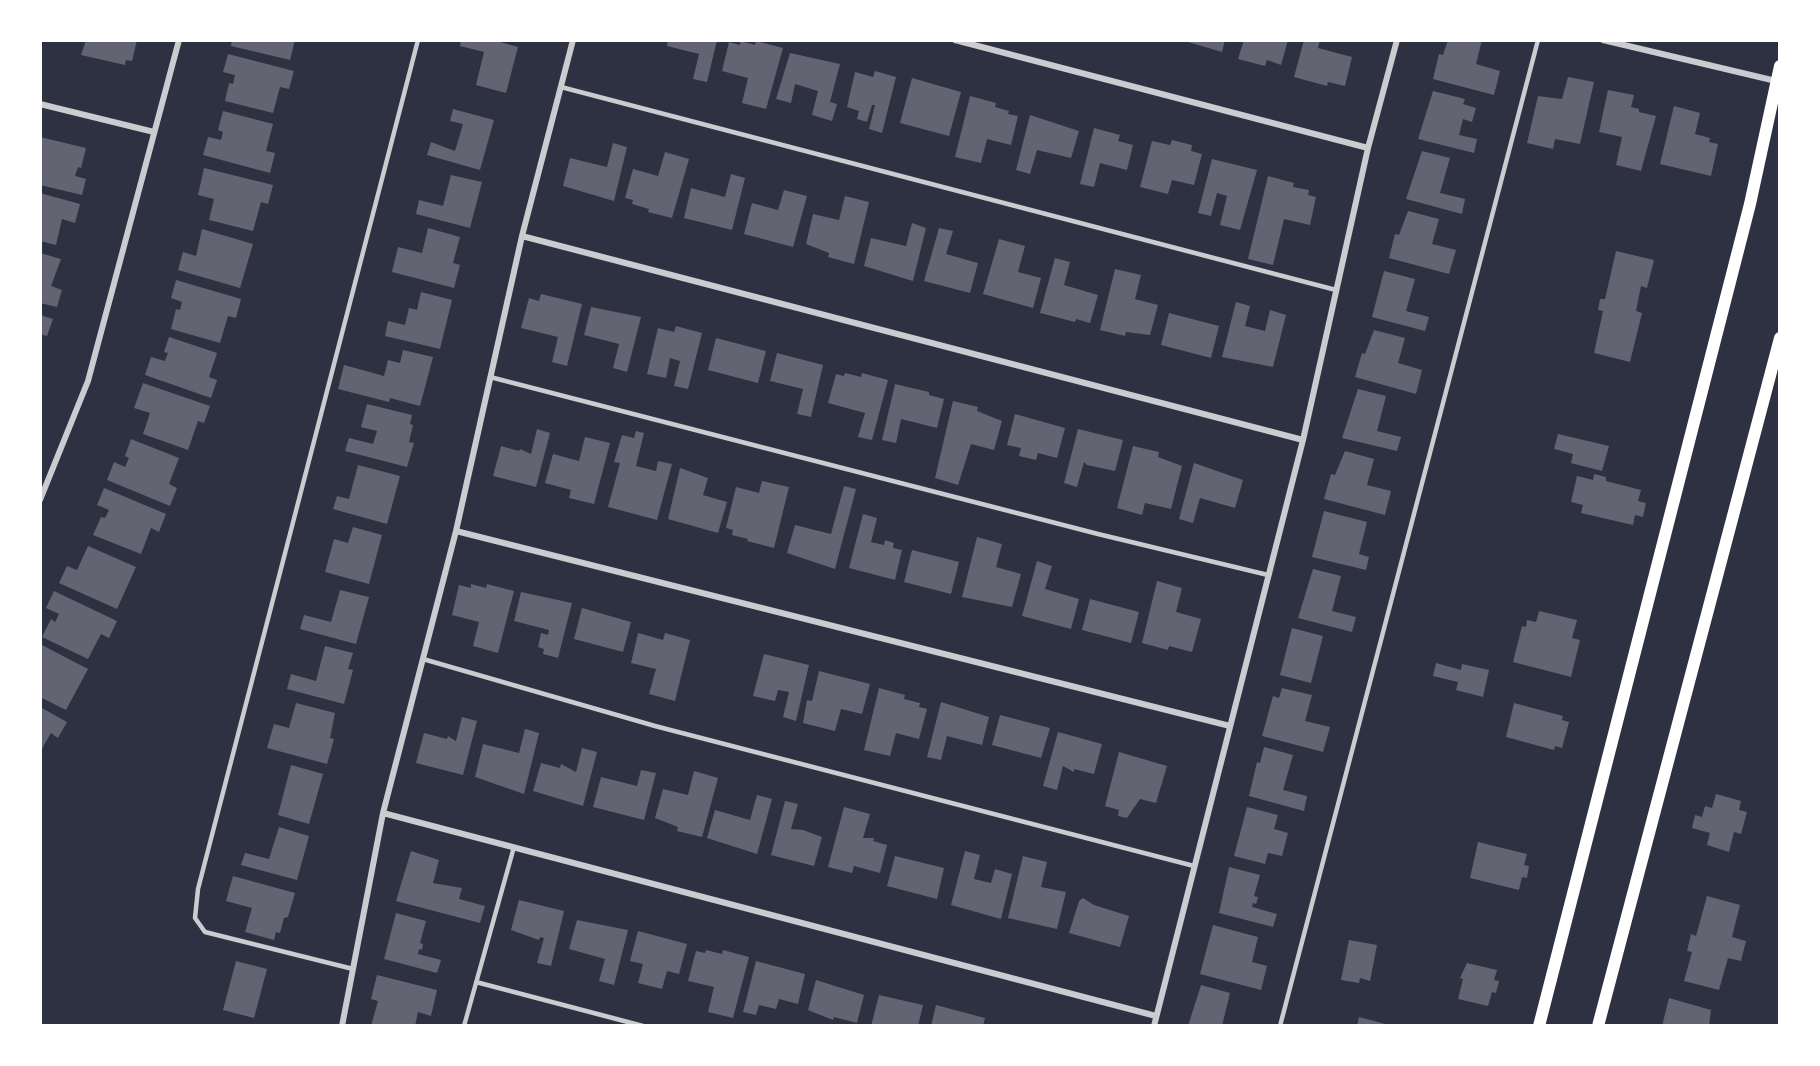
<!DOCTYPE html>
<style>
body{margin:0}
#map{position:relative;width:1820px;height:1066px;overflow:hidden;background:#2d3142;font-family:"Titillium Web",sans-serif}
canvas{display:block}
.frame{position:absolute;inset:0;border:42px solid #fff;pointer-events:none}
</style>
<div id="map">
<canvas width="1820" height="1066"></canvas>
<div class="frame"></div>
</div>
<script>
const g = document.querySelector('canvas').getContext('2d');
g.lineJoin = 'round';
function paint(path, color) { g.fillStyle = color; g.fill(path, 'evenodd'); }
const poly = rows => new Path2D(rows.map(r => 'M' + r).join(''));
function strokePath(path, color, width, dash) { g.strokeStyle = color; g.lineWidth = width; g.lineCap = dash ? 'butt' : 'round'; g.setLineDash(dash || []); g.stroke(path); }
const building = poly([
 [86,40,137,40,132,61,126,60,125,65,81,55],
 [232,40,295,40,290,60,231,46],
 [461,40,493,40,518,47,506,93,476,85,484,52,460,46],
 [668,40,717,40,707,82,693,79,699,54,667,46],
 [1181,40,1225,40,1222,52],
 [1244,40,1288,40,1281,65,1267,60,1265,66,1238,59],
 [1304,40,1320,40,1318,48,1352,57,1345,86,1328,82,1327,86,1294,77],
 [1448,40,1482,40,1476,64,1500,71,1494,95,1433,79,1439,54,1443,55],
 [740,41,755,45,756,41,783,48,766,109,742,103,748,78,722,71,729,42,740,45],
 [790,53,840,64,830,102,837,104,832,121,812,115,818,91,795,84,791,103,776,99],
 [228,54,294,71,289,89,280,87,273,113,225,101,229,83,233,84,235,75,223,72],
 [875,71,896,77,882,133,869,129,875,105,872,105,867,122,857,119,859,111,847,107,855,72,873,77],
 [1568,77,1594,82,1580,144,1555,139,1553,149,1527,143,1538,96,1562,99],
 [912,78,961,92,949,136,900,123],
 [1608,90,1634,95,1631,107,1639,109,1639,112,1656,116,1641,171,1616,165,1622,137,1599,132],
 [1433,91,1465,99,1463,104,1476,108,1472,122,1463,119,1459,135,1477,139,1474,153,1418,139],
 [970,96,996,103,995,107,1009,111,1008,114,1018,116,1011,145,987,139,981,163,955,157],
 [1674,106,1700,113,1695,134,1710,138,1709,142,1718,144,1711,176,1660,164],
 [453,109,494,120,480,170,427,155,431,142,455,151,463,124,450,121],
 [223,111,273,124,266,151,275,153,270,173,203,155,208,137,221,140,223,132,218,130],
 [1030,115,1079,131,1071,158,1037,150,1030,174,1016,170],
 [1094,128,1120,135,1118,141,1133,145,1127,170,1100,163,1094,187,1080,184],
 [40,137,86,148,81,168,78,167,75,176,86,179,82,195,40,185],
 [1172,140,1192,145,1191,151,1202,154,1194,185,1172,180,1168,194,1140,187,1152,141,1170,145],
 [613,143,627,147,614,201,563,186,570,158,607,167],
 [1422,151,1450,158,1440,193,1465,199,1462,214,1406,199],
 [665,152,689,159,672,218,648,212,649,209,632,204,633,200,625,198,633,169,658,176],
 [1212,159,1257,170,1240,230,1220,225,1227,196,1217,193,1211,216,1198,213],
 [204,168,273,185,268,204,261,202,253,231,209,220,214,199,198,195],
 [731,174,745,178,732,230,684,218,691,188,725,197],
 [451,175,482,182,470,228,416,214,419,200,443,206],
 [1268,176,1294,183,1293,187,1309,190,1308,195,1316,197,1310,225,1284,219,1273,265,1248,259],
 [784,190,807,196,793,247,744,234,752,203,778,210],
 [40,193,80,204,75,223,62,219,56,245,40,241],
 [845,196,869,202,854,264,828,257,829,253,806,244,813,214,839,220],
 [1408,211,1439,219,1432,244,1456,250,1449,274,1389,258,1395,234,1399,235],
 [912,223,926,228,913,281,864,266,871,238,906,246],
 [428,228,460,237,453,263,460,265,454,288,392,272,398,247,422,253],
 [939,228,953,231,946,254,978,263,970,293,924,281],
 [202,229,253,244,240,288,178,270,183,252,196,256],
 [999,239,1025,246,1018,272,1041,278,1033,308,983,294],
 [1616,251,1654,260,1647,288,1641,286,1636,311,1642,313,1630,362,1594,353,1603,311,1598,310,1600,299,1605,299],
 [40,253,61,259,51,286,62,290,57,307,40,303],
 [1055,258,1070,262,1064,285,1098,295,1090,323,1076,319,1075,322,1040,313],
 [1115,269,1141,275,1135,299,1158,305,1150,335,1126,332,1125,336,1100,330],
 [1384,271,1415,279,1406,311,1429,317,1425,331,1372,317],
 [176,280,241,299,236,318,228,316,220,343,171,329,176,309,180,310,182,302,171,298],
 [421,292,452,300,440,349,385,336,388,321,405,325,409,308,417,310],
 [541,294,582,304,567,366,552,362,558,337,521,328,529,298,539,301],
 [1236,302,1250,306,1245,326,1265,331,1270,310,1286,315,1273,367,1222,357],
 [591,307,641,317,627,372,613,368,619,344,584,335],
 [1169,313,1219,326,1211,358,1161,345],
 [40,315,53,319,47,336,40,334],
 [676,326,702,333,688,389,674,386,680,361,670,358,666,378,647,374,658,328,674,332],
 [1374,330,1405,338,1398,363,1422,370,1416,394,1355,377,1362,353,1365,354],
 [169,337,217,353,209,377,217,380,211,398,145,375,151,357,165,361,168,353,164,352],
 [716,338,766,351,758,383,708,370],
 [403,350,433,357,420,406,390,398,389,402,338,389,344,365,384,376,388,360,400,363],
 [777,353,823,365,811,417,797,414,803,389,770,381],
 [845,373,861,377,862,373,888,380,872,440,858,437,865,413,828,403,836,374,844,376],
 [143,383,210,406,204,423,198,421,188,450,143,434,150,413,134,408],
 [895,384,929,392,929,395,944,399,937,428,901,419,896,443,882,440],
 [1358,389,1386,396,1377,431,1401,437,1397,451,1342,438],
 [953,401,978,407,977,411,1002,421,994,450,971,444,958,485,935,478],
 [367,404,412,415,410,424,413,425,409,442,414,443,407,467,345,451,349,438,373,444,377,431,361,427],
 [1015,414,1065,428,1057,458,1038,453,1036,460,1019,456,1021,448,1007,445],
 [537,429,550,433,536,487,493,476,501,446,519,451,520,449,531,454],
 [1078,429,1123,440,1115,471,1087,465,1084,462,1077,487,1064,483],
 [636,431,644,433,636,466,656,471,658,461,672,464,657,520,608,507,620,463,614,462,622,435,634,438],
 [1558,434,1609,446,1602,471,1571,463,1573,454,1554,449],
 [585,437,610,443,594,504,569,498,571,490,545,483,553,454,579,461],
 [131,439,179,458,169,484,177,488,170,506,107,480,114,462,125,467,129,458,125,456],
 [1133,446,1159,452,1158,457,1182,466,1171,509,1145,503,1142,515,1117,508],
 [1345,451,1374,459,1367,485,1391,491,1385,515,1324,499,1331,474,1335,475],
 [1194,463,1243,480,1235,508,1200,498,1193,523,1179,519],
 [358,465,400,476,387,524,333,509,337,496,349,499],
 [680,468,708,478,703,495,727,502,718,533,668,519],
 [1594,474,1606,477,1606,481,1641,490,1638,501,1646,503,1643,517,1635,515,1633,525,1581,513,1583,505,1571,502,1577,476,1593,480],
 [762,481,789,487,774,548,747,541,748,539,732,535,733,530,726,528,736,487,759,493],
 [844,486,856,489,835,569,787,553,795,525,831,534],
 [104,488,166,514,159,532,151,528,141,554,93,535,101,517,105,518,109,510,97,505],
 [1324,511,1367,522,1359,554,1369,557,1366,570,1312,557],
 [863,514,877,518,871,542,884,545,885,540,894,543,893,548,902,550,895,580,849,568],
 [353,527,382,535,369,584,325,572,334,539,348,543],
 [977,537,1002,544,996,567,1021,574,1012,607,962,597],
 [88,546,136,567,117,609,59,583,67,566,77,570],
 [912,550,959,562,951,594,904,582],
 [1037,561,1052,566,1045,589,1079,599,1071,629,1022,616],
 [1313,569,1341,576,1332,611,1356,617,1352,632,1298,618],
 [1157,581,1182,588,1176,612,1201,619,1192,652,1169,646,1168,650,1142,643],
 [471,584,486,588,487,584,514,591,498,653,473,646,479,622,452,615,459,585,471,588],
 [340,590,369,597,356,644,300,629,304,615,331,622],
 [54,591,117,621,109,638,101,634,88,659,42,637,51,619,55,622,59,614,46,608],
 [521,592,572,603,558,658,543,654,544,649,538,647,541,633,548,635,549,630,514,621],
 [1090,599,1139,612,1131,643,1082,630],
 [582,608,631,622,623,652,574,639],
 [1539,611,1577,620,1572,638,1580,640,1571,677,1513,662,1522,626,1526,627,1527,620,1536,622],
 [1292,628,1323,636,1311,683,1280,675],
 [638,633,663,640,665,633,690,640,675,701,649,694,656,669,631,663],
 [40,644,88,669,66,710,40,697],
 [325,646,353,653,348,669,353,670,344,704,287,689,291,674,316,681],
 [764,654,809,665,796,721,783,717,789,692,778,690,775,701,753,696],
 [1436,663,1461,670,1462,664,1489,670,1483,697,1456,690,1458,682,1433,676],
 [819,671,870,684,862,714,841,709,835,731,803,723,807,700,812,701],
 [879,688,905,695,904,699,920,703,919,707,927,709,919,739,896,733,890,756,864,750],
 [1282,688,1312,695,1305,721,1330,727,1323,752,1262,736,1273,696,1279,698],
 [941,702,989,717,982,745,947,736,941,760,927,757],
 [296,703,335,713,330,738,334,739,327,764,267,748,274,724,289,728],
 [1514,703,1563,716,1562,720,1569,722,1562,748,1555,746,1554,750,1506,737],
 [40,707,67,722,58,738,51,733,40,752],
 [1000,715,1050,728,1041,758,992,745],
 [462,717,477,721,463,775,416,763,424,733,447,739,448,736,456,741],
 [525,729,539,733,524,794,475,777,483,744,519,753],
 [1058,732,1102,744,1094,774,1074,769,1074,772,1063,766,1057,790,1043,786],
 [1264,747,1293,755,1283,790,1307,796,1304,811,1249,796,1257,762,1260,763],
 [582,748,597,752,583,806,533,791,541,763,560,768,561,764,576,772],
 [1119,752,1167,766,1156,803,1140,799,1127,818,1118,816,1119,810,1105,806],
 [291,765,323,774,309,824,278,815],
 [641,770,656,773,644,820,593,807,601,777,637,786],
 [694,771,718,778,702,837,677,831,678,827,655,818,663,789,688,795],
 [1716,794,1741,801,1739,810,1747,812,1741,834,1734,832,1729,852,1707,845,1710,833,1692,828,1695,815,1702,817,1705,806,1712,808],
 [757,795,772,799,757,854,707,838,715,810,750,820],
 [785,801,798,804,791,829,803,830,822,837,814,866,771,855],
 [844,807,870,814,863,838,874,838,873,841,887,845,880,873,854,866,852,873,828,867],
 [1247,807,1278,815,1274,829,1288,833,1282,856,1268,853,1265,864,1234,856],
 [279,827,309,836,297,880,241,865,245,853,269,859],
 [1478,842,1527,854,1524,865,1529,866,1527,878,1522,877,1519,890,1470,878],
 [411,851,439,860,433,883,462,888,459,899,485,906,480,923,396,901],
 [965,851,980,855,974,879,991,883,995,869,1012,874,1001,919,951,905],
 [895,856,944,868,937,899,887,886],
 [1023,856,1047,862,1041,887,1066,892,1057,929,1008,918],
 [1229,867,1260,875,1254,896,1258,897,1256,904,1253,903,1252,907,1277,914,1273,927,1219,913],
 [233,876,295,893,288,917,284,918,280,933,276,932,274,940,245,932,252,908,226,901],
 [1707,896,1740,905,1732,937,1746,941,1741,961,1728,958,1719,990,1684,981,1692,952,1687,951,1691,934,1696,936],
 [1083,898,1094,905,1129,916,1120,947,1069,933,1079,901],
 [519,900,564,911,551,966,537,963,544,938,540,937,539,940,511,930],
 [396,913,426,921,420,943,423,944,422,950,419,949,418,954,441,960,437,973,384,959],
 [577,920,628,930,614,985,599,981,605,959,569,949],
 [1213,925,1258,937,1252,962,1267,966,1261,990,1200,974],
 [638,931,687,944,679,974,667,971,662,989,638,983,643,964,630,961],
 [1349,940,1377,945,1370,981,1360,978,1359,983,1341,980],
 [706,950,722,954,723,950,749,957,733,1018,708,1012,714,987,688,981,696,951,705,953],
 [236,961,267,969,254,1018,223,1010],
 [756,961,805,974,798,1004,779,999,776,1009,759,1005,756,1015,743,1012],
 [1467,963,1497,970,1494,980,1499,981,1496,993,1492,992,1488,1006,1458,999,1463,979,1460,978],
 [377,975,437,990,431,1016,418,1012,415,1026,371,1026,378,1001,371,999],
 [816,980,864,995,857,1023,834,1017,833,1020,808,1010],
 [1201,985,1230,993,1222,1026,1188,1026],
 [879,995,923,1005,918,1026,871,1026],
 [1669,998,1711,1010,1709,1026,1662,1026],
 [936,1005,985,1018,983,1026,931,1026],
 [1359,1017,1389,1025,1389,1026,1357,1026]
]);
const service = poly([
 [561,87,1336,290],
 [490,377,1098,534,1268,575],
 [423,659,655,726,1194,866],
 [353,969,205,932,195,918,198,889,418,40],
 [476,982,643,1026],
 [464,1026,514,847],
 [1280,1026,1538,40]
]);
const minor = poly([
 [955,40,1368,148],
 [1603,40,1776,81],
 [40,104,154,132],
 [522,236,1303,440],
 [40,500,88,381,179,40],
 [456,531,1230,726],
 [383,813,1156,1016],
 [342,1026,383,813,456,531,522,236,573,40],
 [1154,1026,1303,440,1368,148,1397,40]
]);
const secondary = poly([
 [1539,1026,1750,204,1780,66],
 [1598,1026,1780,338]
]);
paint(building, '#626471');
strokePath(service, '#caccd0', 4.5);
strokePath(minor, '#caccd0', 6);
strokePath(secondary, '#fff', 12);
</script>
